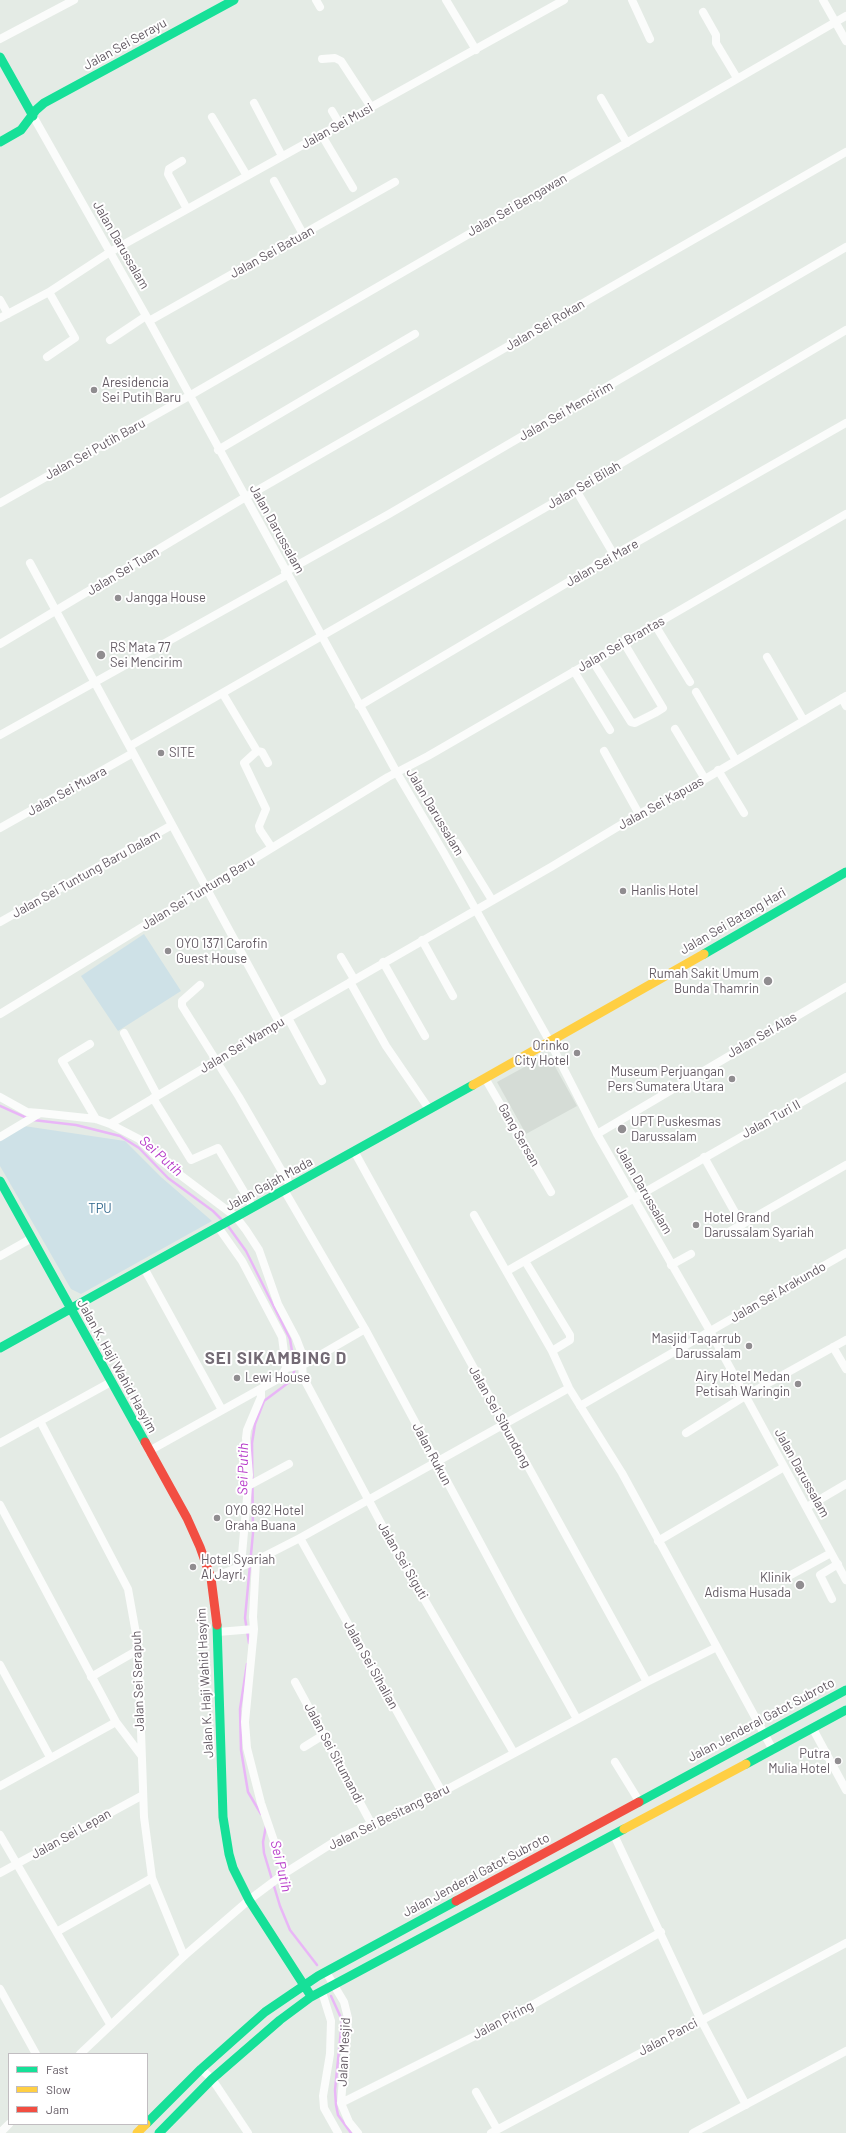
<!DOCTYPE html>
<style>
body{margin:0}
#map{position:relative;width:846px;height:2133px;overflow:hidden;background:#e4ebe5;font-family:Barlow,sans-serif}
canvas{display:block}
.legend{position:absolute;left:8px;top:2053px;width:140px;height:72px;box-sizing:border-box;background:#fff;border:1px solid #c1bdc1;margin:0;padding:5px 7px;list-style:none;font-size:12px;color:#635a63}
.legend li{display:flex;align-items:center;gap:8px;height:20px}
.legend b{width:20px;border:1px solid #c1bdc1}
</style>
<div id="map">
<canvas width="846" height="2133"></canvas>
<ul class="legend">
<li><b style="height:5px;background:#16e098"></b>Fast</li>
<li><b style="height:5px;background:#ffcf43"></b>Slow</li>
<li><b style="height:5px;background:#f24e42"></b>Jam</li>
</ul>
</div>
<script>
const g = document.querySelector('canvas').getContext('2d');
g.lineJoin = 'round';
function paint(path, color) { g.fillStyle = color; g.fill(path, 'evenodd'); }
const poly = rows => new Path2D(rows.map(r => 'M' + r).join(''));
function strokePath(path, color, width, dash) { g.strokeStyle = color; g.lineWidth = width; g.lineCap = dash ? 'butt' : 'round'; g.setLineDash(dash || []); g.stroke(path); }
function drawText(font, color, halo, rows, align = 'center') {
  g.font = font + ' Barlow,sans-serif'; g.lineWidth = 4; g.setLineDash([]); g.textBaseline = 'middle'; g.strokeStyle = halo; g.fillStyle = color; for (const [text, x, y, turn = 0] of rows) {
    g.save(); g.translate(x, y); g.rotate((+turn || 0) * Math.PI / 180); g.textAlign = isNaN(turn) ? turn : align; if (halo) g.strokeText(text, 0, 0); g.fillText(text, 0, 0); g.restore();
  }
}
const industrial = poly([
 [548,1054,577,1106,526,1134,497,1082]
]);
const green = poly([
 [144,934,181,991,118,1031,81,976],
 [24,1126,125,1141,161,1177,212,1221,81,1294,71,1289,0,1166,0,1140]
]);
const stream = poly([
 [0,1106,27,1118],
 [33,1120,76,1125,120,1136,139,1148,168,1178,213,1211,222,1220],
 [228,1226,246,1251,290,1339,295,1369,292,1377,288,1383,264,1401,255,1424,252,1443,253,1533,245,1618,249,1643],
 [247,1664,240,1709,241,1750,248,1792,261,1814],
 [266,1826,263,1842,264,1853,280,1906,290,1930,317,1965],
 [331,1996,342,2020,335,2090,336,2105,338,2115,351,2133]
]);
const street = poly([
 [316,0,320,7],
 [446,0,476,50],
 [632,0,650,39],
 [823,0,846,41],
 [703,12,716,35,716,43,737,78],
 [0,39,74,0],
 [322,59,335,58,341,61,371,107],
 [601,98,627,143],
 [254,103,282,156],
 [332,111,339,123],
 [33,116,149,321,397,773,444,853,550,1042,597,1134,710,1331,846,1580],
 [212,117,247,176],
 [321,134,353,188],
 [182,161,169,169,168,174,187,209],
 [274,181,303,234],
 [0,300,8,314],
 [0,318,49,292,110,252,564,0],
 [149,321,395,182],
 [110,340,146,316],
 [47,357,75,338,49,292],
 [218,450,415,334],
 [576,490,614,555],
 [0,503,189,396,846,16],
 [30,563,279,1022],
 [285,572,389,514,846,247],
 [655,625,690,682],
 [0,644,244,498,846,152],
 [767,657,804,721],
 [592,660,631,722,635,723,655,713,663,708,624,643],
 [574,671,610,730],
 [696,692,735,759],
 [223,694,257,751,262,752,268,763],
 [842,698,846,706],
 [359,706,614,555,846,423],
 [675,729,705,779],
 [0,735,287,575],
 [130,746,576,490,846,330],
 [257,751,244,763,266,809,259,826,260,830,272,848],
 [604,751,639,814],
 [718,770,744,813],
 [0,828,133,753],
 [457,843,492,900],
 [0,922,172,825],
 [422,940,453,996],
 [341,957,354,979],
 [383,962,425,1036],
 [350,982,386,1046,429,1109],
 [200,985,182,1001,182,1006,239,1097,291,1187],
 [0,1014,388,777,428,756,846,514],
 [288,1018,322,1081],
 [124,1033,157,1095],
 [90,1044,62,1061,96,1119],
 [485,1078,551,1192],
 [0,1097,27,1112,40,1113],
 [153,1098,191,1160,218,1148,253,1207],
 [110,1124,139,1139,159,1159,236,1217,246,1230,259,1250,278,1304,296,1338,301,1351,303,1377,392,1544,514,1753],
 [597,1134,846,987],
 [0,1137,40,1113,96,1119,110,1124,288,1018,551,867,639,814,705,779,846,696],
 [354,1151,647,1682],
 [704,1157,742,1225],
 [284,1190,365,1329,519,1615,577,1719],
 [474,1215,552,1351,569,1388,622,1473,773,1750],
 [727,1233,846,1165],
 [0,1256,32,1238],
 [525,1261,570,1335,570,1340,552,1351],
 [671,1265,691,1254],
 [144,1268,222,1410],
 [507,1271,846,1077],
 [833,1347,846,1369],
 [286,1368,303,1365,365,1329],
 [580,1406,846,1253],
 [40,1421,128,1589,138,1645,144,1817,152,1878,184,1956],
 [686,1433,745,1396,846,1340],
 [0,1443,111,1382],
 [149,1451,280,1378,286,1368,282,1337,242,1261,218,1227],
 [248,1486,289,1464],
 [0,1505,116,1722,141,1755],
 [807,1507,846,1484],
 [300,1538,442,1792],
 [658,1541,784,1467],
 [256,1560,253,1617,254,1629,245,1722,247,1748,261,1803,285,1873],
 [241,1566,249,1475,246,1438,247,1430,261,1397,261,1389],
 [787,1577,831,1553],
 [211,1578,253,1562,300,1538,569,1388],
 [832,1599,820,1575,838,1564],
 [218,1632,254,1629],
 [0,1665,50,1757],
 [91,1677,138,1650],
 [295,1682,371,1823],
 [813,1729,846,1790],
 [304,1747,325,1734],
 [615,1762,639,1801],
 [0,1786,116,1722],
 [0,1835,110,2024],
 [614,1835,701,2020,746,2105],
 [0,1873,143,1795],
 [58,1931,152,1878],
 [326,1972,344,2002,348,2018,341,2103,349,2122,358,2133],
 [0,1989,36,2054],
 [322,1992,331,2021,330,2054,323,2096,324,2108,338,2133],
 [80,2054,184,1956,249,1900,285,1873,342,1837,442,1792,647,1682,717,1647],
 [201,2069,212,2079,248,2133],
 [476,2092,497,2129],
 [341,2103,497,2025,661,1932],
 [0,2133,9,2124],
 [491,2133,846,1943],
 [693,2133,846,2051]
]);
const fast = poly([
 [0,57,33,116],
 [0,142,21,130,36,110,44,103,234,0],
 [704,954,846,872],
 [0,1181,145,1442],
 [0,1348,473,1085],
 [217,1625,223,1817,229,1854,233,1868,249,1900,309,1993],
 [746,1764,846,1710],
 [639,1802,846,1690],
 [147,2123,201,2069,265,2012,318,1976,456,1901],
 [159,2133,212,2079,280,2020,311,1997,624,1829]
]);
const slow = poly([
 [473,1085,704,954],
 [624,1829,746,1764],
 [137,2133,146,2124]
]);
const jam = poly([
 [145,1442,187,1518,200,1547,211,1578,217,1625],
 [456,1901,639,1802]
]);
const markers = [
 [94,390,4,"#908d90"],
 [118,598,4,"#908d90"],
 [101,655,5,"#908d90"],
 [161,753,4,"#908d90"],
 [623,891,4,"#908d90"],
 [168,951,4,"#908d90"],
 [768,981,5,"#908d90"],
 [577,1053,4,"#908d90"],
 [732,1079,4,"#908d90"],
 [622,1129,5,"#908d90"],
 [696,1225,4,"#908d90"],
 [749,1346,4,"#908d90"],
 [237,1378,4,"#908d90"],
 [798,1384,4,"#908d90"],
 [217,1518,4,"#908d90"],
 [193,1567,4,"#908d90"],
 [800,1585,5,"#908d90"],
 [838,1761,4,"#908d90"]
];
const streetNames = [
 ["Jalan Sei Serayu",125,44,-29],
 ["Jalan Sei Musi",337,126,-29],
 ["Jalan Sei Bengawan",517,205,-30],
 ["Jalan Darussalam",121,245,60],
 ["Jalan Sei Batuan",272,252,-29],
 ["Jalan Sei Rokan",545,325,-30],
 ["Jalan Sei Mencirim",566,411,-30],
 ["Jalan Sei Putih Baru",95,449,-29],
 ["Jalan Sei Bilah",584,485,-30],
 ["Jalan Darussalam",277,529,61],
 ["Jalan Sei Mare",602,563,-30],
 ["Jalan Sei Tuan",123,571,-31],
 ["Jalan Sei Brantas",621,644,-30],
 ["Jalan Sei Muara",67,791,-29],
 ["Jalan Sei Kapuas",661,803,-29],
 ["Jalan Darussalam",435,812,59],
 ["Jalan Sei Tuntung Baru Dalam",86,874,-29],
 ["Jalan Sei Tuntung Baru",198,893,-31],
 ["Jalan Sei Batang Hari",733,921,-30],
 ["Jalan Sei Alas",762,1035,-30],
 ["Jalan Sei Wampu",242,1045,-31],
 ["Jalan Turi II",771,1119,-29],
 ["Gang Sersan",519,1135,60],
 ["Jalan Gajah Mada",269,1184,-29],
 ["Jalan Darussalam",644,1190,60],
 ["Jalan Sei Arakundo",778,1292,-30],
 ["Jalan K. Haji Wahid Hasyim",117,1366,61],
 ["Jalan Sei Sibundong",500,1417,61],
 ["Jalan Rukun",432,1454,62],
 ["Jalan Darussalam",802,1473,61],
 ["Jalan Sei Siguti",403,1561,60],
 ["Jalan Sei Sihalian",371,1665,61],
 ["Jalan Sei Serapuh",138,1681,-92],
 ["Jalan K. Haji Wahid Hasyim",205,1683,-93],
 ["Jalan Jenderal Gatot Subroto",761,1720,-28],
 ["Jalan Sei Situmandi",334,1753,62],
 ["Jalan Sei Besitang Baru",389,1817,-26],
 ["Jalan Sei Lepan",71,1834,-29],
 ["Jalan Jenderal Gatot Subroto",476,1875,-28],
 ["Jalan Piring",503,2020,-28],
 ["Jalan Panci",668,2037,-28],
 ["Jalan Mesjid",344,2052,-87]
];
const poiNames = [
 ["Aresidencia",102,383],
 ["Sei Putih Baru",102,398],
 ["Jangga House",126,598],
 ["RS Mata 77",110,648],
 ["Sei Mencirim",110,663],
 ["SITE",169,753],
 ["Hanlis Hotel",631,891],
 ["OYO 1371 Carofin",176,944],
 ["Guest House",176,959],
 ["Rumah Sakit Umum",759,974,"right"],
 ["Bunda Thamrin",759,989,"right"],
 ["Orinko",569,1046,"right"],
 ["City Hotel",569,1061,"right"],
 ["Museum Perjuangan",724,1072,"right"],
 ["Pers Sumatera Utara",724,1087,"right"],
 ["UPT Puskesmas",631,1122],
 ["Darussalam",631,1137],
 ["Hotel Grand",704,1218],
 ["Darussalam Syariah",704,1233],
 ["Masjid Taqarrub",741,1339,"right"],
 ["Darussalam",741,1354,"right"],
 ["Airy Hotel Medan",790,1377,"right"],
 ["Petisah Waringin",790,1392,"right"],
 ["Lewi House",245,1378],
 ["OYO 692 Hotel",225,1511],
 ["Graha Buana",225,1526],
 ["Hotel Syariah",201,1560],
 ["Al Jayri,",201,1575],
 ["Klinik",791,1578,"right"],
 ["Adisma Husada",791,1593,"right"],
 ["Putra",830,1754,"right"],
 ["Mulia Hotel",830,1769,"right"]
];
const parkNames = [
 ["TPU",100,1209]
];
const waterNames = [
 ["Sei Putih",161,1156,42],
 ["Sei Putih",243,1469,-89],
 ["Sei Putih",281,1866,77]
];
const districtNames = [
 ["SEI SIKAMBING D",276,1358]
];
paint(industrial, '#d5dcd6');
paint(green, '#cee1e7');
strokePath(stream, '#e9b6f7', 2.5);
strokePath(street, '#fbfcfb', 8);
strokePath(fast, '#16e098', 9);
strokePath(slow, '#ffcf43', 9);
strokePath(jam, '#f24e42', 9);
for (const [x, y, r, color] of markers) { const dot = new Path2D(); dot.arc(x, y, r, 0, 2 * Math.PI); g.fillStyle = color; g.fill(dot); strokePath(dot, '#fff', 1.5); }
drawText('13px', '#635a63', '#fff', streetNames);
drawText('13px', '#635a63', '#fff', poiNames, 'left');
drawText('13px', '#30678c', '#fff', parkNames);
drawText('italic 14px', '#b73bca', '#fff', waterNames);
g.letterSpacing = '1px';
drawText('bold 17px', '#746b75', '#fff', districtNames);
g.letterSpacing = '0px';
</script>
